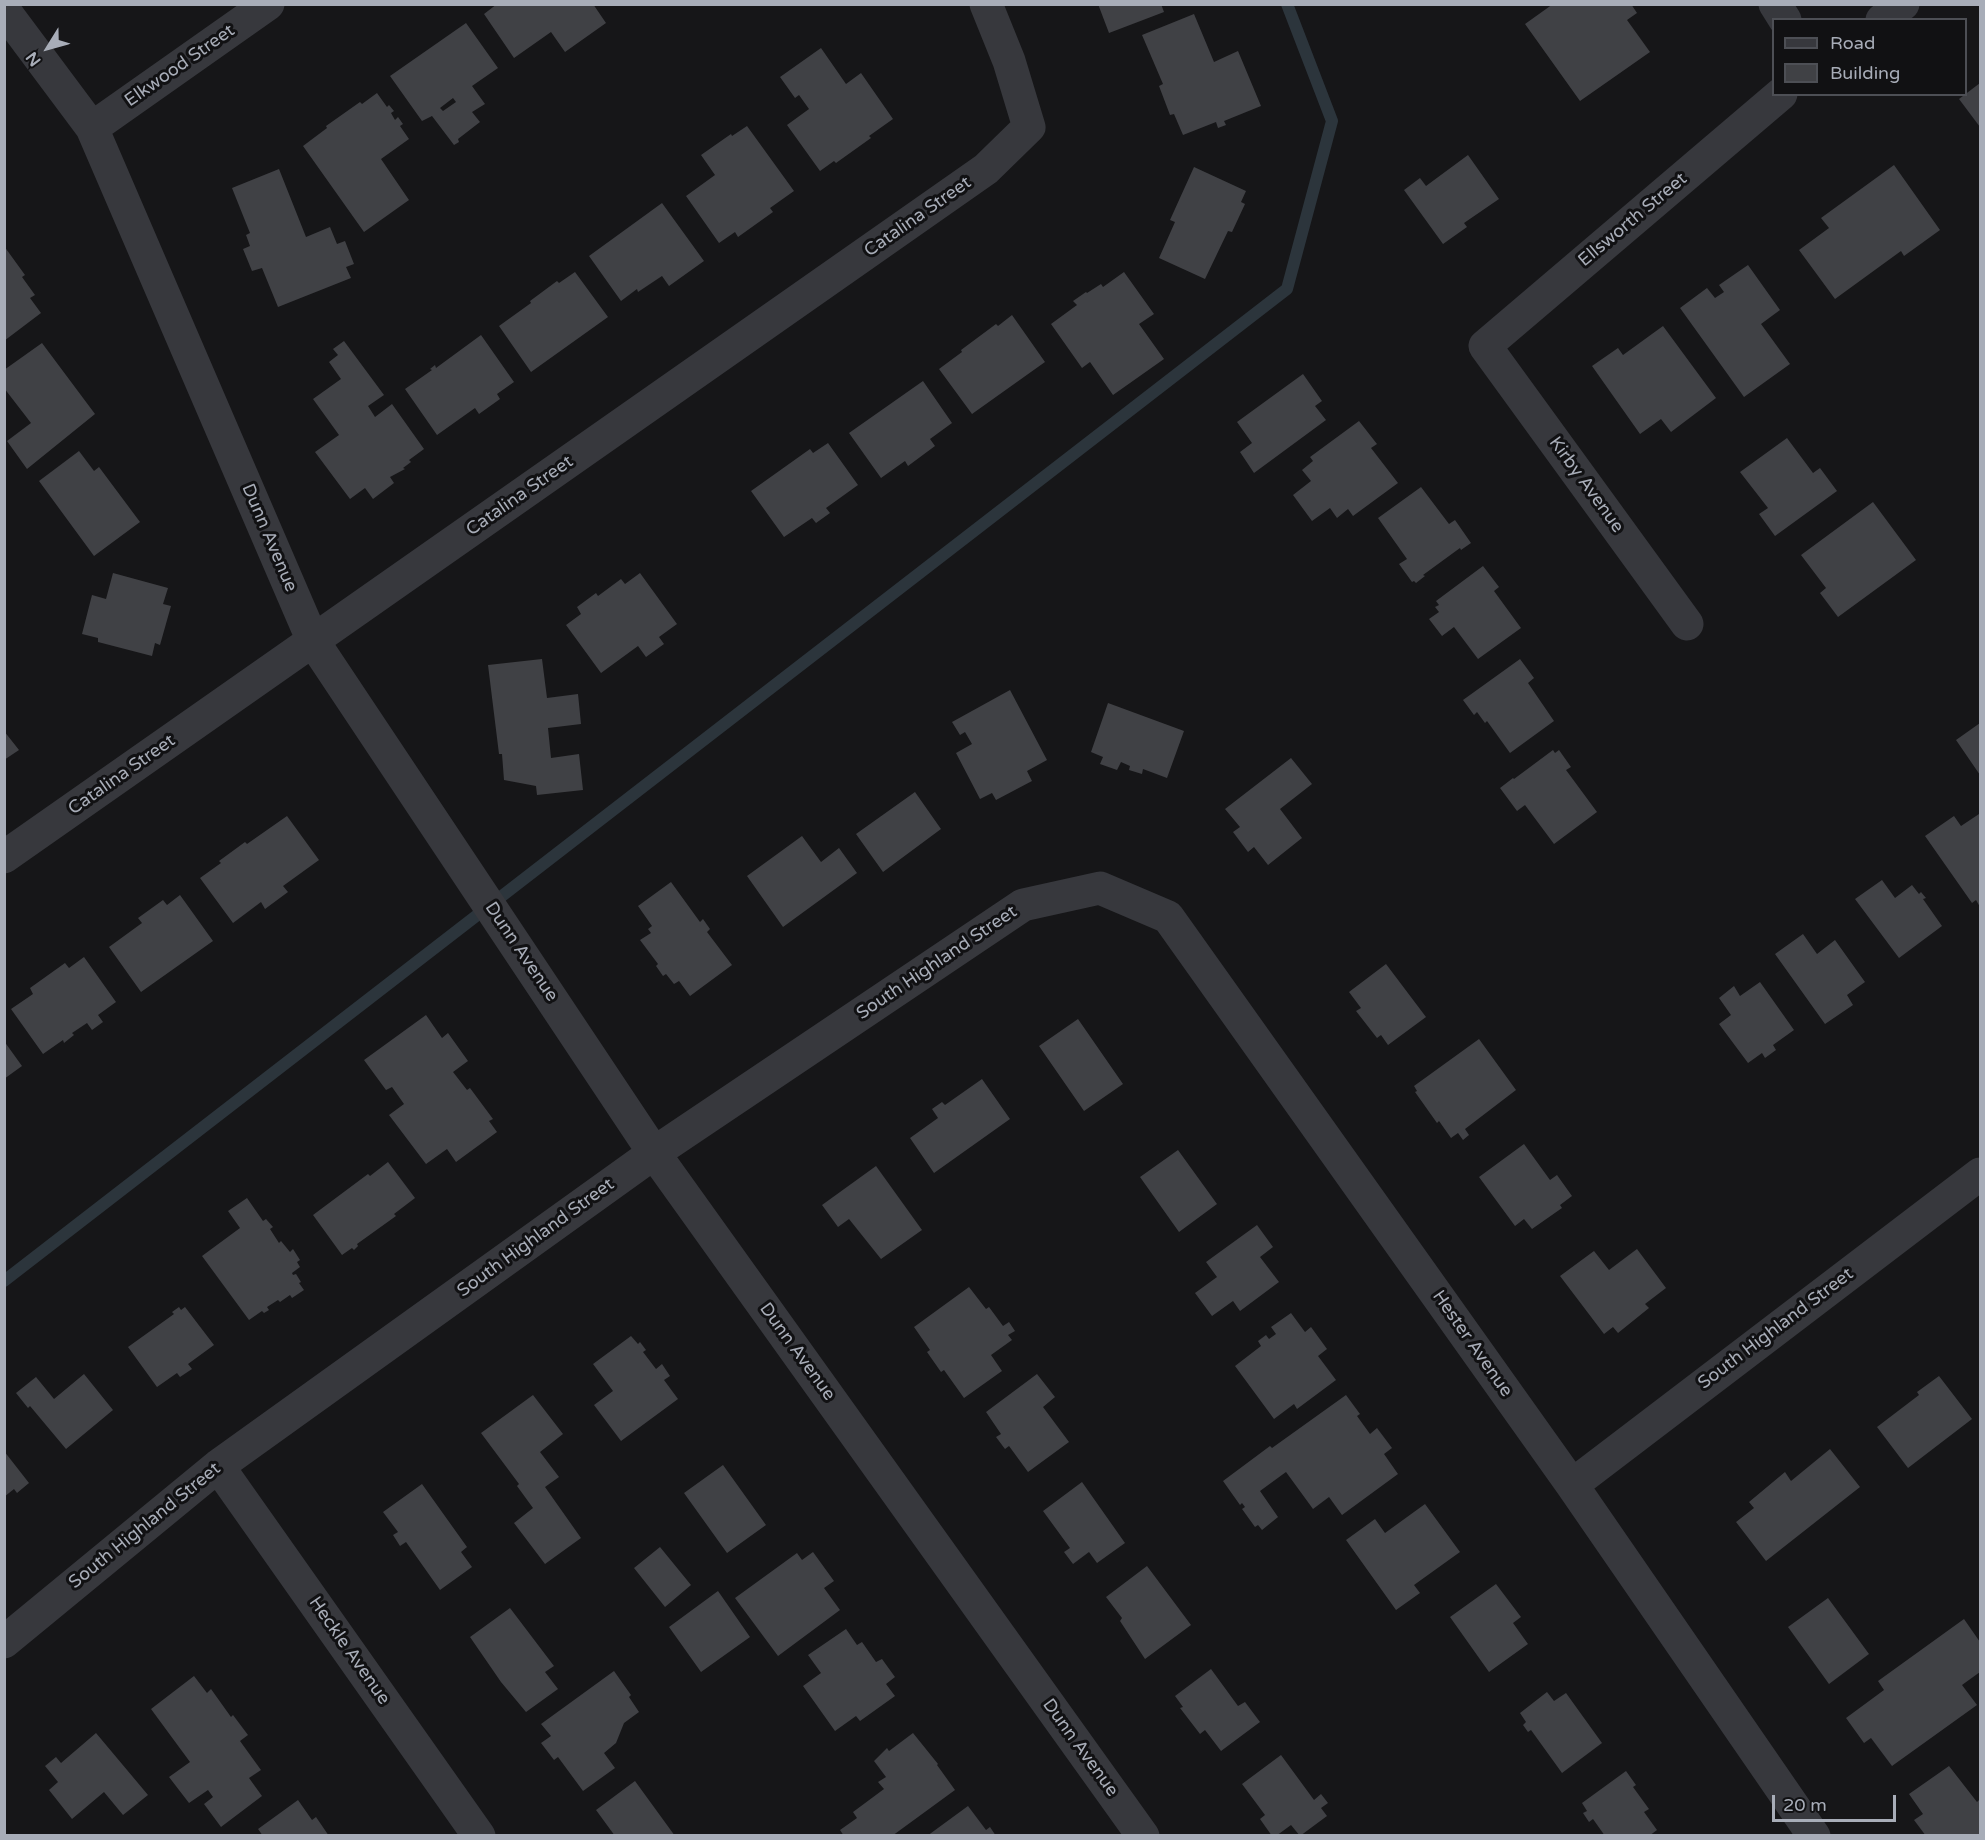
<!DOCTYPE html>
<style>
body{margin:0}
#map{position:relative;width:1985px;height:1840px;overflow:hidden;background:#161618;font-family:"Varela Round",sans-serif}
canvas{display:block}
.frame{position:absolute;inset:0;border:6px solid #a8adb8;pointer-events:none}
.legend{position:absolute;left:1772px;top:18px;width:195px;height:78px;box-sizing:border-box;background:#111113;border:2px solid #4d4f55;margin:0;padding:8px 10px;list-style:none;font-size:18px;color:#a8adb8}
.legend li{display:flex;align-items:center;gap:12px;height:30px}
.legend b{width:30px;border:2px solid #4d4f55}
.north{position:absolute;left:18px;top:18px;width:60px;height:60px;-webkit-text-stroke:4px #111113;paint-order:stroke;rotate:233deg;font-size:16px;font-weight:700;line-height:24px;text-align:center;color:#a8adb8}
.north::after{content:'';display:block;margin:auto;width:21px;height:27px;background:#a8adb8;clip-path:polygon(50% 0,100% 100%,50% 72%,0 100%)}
.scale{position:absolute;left:1772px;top:1795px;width:124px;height:27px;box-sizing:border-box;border:3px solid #a8adb8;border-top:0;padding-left:8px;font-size:18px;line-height:21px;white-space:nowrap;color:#a8adb8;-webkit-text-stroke:4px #111113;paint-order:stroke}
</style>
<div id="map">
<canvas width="1985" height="1840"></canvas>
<div class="frame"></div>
<ul class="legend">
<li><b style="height:8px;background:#37383d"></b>Road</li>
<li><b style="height:16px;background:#404145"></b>Building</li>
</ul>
<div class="north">N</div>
<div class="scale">20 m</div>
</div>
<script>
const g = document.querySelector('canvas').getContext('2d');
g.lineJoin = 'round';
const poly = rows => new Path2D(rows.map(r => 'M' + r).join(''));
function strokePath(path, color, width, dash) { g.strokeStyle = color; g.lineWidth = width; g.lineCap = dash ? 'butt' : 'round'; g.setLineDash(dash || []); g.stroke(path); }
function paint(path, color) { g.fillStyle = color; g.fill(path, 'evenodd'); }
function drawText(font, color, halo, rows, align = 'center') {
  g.font = font + ' "Varela Round",sans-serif'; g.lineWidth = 6; g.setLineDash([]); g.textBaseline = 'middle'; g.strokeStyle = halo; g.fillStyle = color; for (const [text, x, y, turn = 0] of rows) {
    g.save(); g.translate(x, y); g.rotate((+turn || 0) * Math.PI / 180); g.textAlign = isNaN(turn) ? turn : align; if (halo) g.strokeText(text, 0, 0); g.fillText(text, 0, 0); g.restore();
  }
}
const stream = poly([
 [4,1281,1287,289,1332,121,1287,4]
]);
const building = poly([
 [497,4,593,4,606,23,565,52,551,32,514,58,484,14],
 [1098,4,1161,4,1164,12,1109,33],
 [1553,4,1631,4,1637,13,1627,20,1650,52,1580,101,1525,24],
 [1194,14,1214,62,1238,51,1261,106,1224,121,1226,125,1218,128,1216,122,1183,135,1174,114,1170,115,1159,86,1163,84,1142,35],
 [466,23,498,68,472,86,485,104,472,112,480,122,458,139,459,142,454,145,432,116,422,121,390,76],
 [453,98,456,102,443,111,440,108],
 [821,48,846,84,861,73,893,119,869,136,871,138,836,163,834,161,820,171,787,125,809,109,799,95,795,98,780,77],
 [1980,83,1980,127,1959,99],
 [377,93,387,107,389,105,394,111,391,113,395,120,398,117,403,124,400,126,409,139,381,159,409,200,364,232,303,146,327,128,326,126,360,102,362,104],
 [747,126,794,191,770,208,773,212,738,237,735,232,719,243,686,196,715,175,701,155,731,134,732,136],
 [1468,155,1499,199,1464,223,1467,227,1443,244,1404,190,1420,178,1426,186],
 [1894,165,1940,230,1904,256,1901,251,1835,299,1799,250,1829,228,1821,218],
 [1194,167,1246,191,1241,202,1245,204,1232,232,1228,231,1205,279,1159,258,1175,222,1170,220],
 [279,169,306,237,330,227,337,244,345,241,354,264,346,267,351,278,278,307,262,268,252,271,243,249,250,246,246,235,250,233,232,188],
 [662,203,704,261,669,286,662,276,638,292,637,289,621,301,589,256],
 [4,246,25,275,22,277,35,295,30,298,41,313,4,341],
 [1748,265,1780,310,1761,324,1790,364,1744,397,1680,308,1707,288,1715,298,1724,292,1719,285],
 [575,272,608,317,531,372,499,326,531,303,530,301,557,281,559,283],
 [1124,272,1154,314,1139,324,1164,359,1113,395,1090,362,1082,368,1051,324,1077,305,1073,301,1086,292,1087,293,1101,284,1103,287],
 [1012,315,1045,362,972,414,939,369,962,352,961,350,996,324,998,326],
 [1663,326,1716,398,1671,432,1661,419,1640,434,1592,366,1618,348,1623,355],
 [481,335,514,382,497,394,500,399,479,414,475,408,437,435,405,389,432,370,430,369,435,365,436,368],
 [344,341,384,395,368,406,375,417,392,404,424,449,409,460,411,462,403,468,405,469,390,477,394,483,373,499,365,488,350,499,315,452,339,435,313,399,341,379,329,362,338,355,333,349],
 [42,343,95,414,27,469,7,441,31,423,4,388,4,370],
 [1303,374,1322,401,1315,406,1326,420,1254,473,1240,452,1252,443,1237,422],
 [923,381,952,423,930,439,935,446,908,466,905,461,881,478,849,433],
 [1359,421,1377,444,1371,448,1398,483,1353,516,1348,509,1337,518,1330,508,1312,521,1293,495,1311,481,1302,470,1313,461,1310,457],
 [1787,438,1813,473,1820,468,1837,491,1775,536,1759,514,1768,508,1740,472],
 [828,443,858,485,826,508,830,513,816,523,812,518,784,537,751,491,810,449,813,453],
 [79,451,94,471,99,467,140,522,94,556,39,481],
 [1421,487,1449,524,1455,520,1471,543,1461,550,1460,548,1423,575,1425,576,1416,583,1414,581,1412,582,1399,564,1407,559,1378,518],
 [1873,502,1916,560,1838,617,1820,593,1826,588,1801,555],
 [1483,566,1499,587,1494,591,1521,628,1478,659,1454,627,1442,636,1429,619,1439,612,1435,607,1439,605,1436,601],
 [113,573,168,588,163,604,171,606,160,645,155,643,152,656,98,642,98,638,82,634,92,595,106,599],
 [640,573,677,624,659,637,664,644,646,657,638,646,601,673,566,625,581,614,577,607,596,593,598,596,621,579,625,584],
 [542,659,547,698,578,694,581,724,548,728,551,758,579,754,583,790,537,795,536,786,504,780,502,754,499,754,488,665],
 [1520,659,1534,678,1528,683,1554,721,1510,753,1487,721,1485,723,1477,712,1474,715,1463,700],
 [1010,690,1047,760,1027,771,1032,781,996,800,992,793,980,799,956,753,972,744,965,732,960,735,952,722],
 [1108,703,1184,731,1167,778,1143,769,1142,774,1129,770,1130,766,1121,762,1117,770,1100,764,1103,757,1091,752],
 [1980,723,1980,775,1956,740],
 [4,731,19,750,4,760],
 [1553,750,1555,753,1559,750,1571,767,1566,770,1597,812,1554,844,1525,805,1517,811,1500,788,1513,778,1514,779],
 [1291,758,1312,784,1280,809,1302,838,1268,865,1254,847,1248,852,1233,832,1240,827,1225,809],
 [915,792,941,829,883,872,856,834],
 [1979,814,1980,816,1980,907,1976,900,1972,903,1925,836,1954,816,1961,826],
 [287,816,319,860,283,886,288,892,265,909,261,902,233,923,200,878,221,863,219,861,245,842,247,844],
 [802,836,821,862,839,848,857,873,783,927,747,876],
 [1882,880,1895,898,1912,885,1919,894,1921,892,1926,898,1923,899,1942,926,1899,958,1855,899],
 [671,882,700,922,703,919,710,929,707,932,732,965,690,996,679,981,674,984,666,974,663,976,656,966,658,964,640,940,651,933,648,929,652,926,638,906],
 [180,895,213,941,141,992,109,947,142,923,138,918,163,900,167,905],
 [1803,934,1817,954,1835,940,1865,982,1847,995,1853,1005,1825,1024,1775,954],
 [84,957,116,1002,98,1015,103,1022,92,1030,87,1023,72,1033,74,1035,64,1043,63,1040,43,1054,11,1009,33,994,30,988,65,963,69,968],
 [1386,964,1426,1017,1388,1045,1381,1035,1377,1038,1356,1011,1361,1008,1349,992],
 [1760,982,1794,1030,1773,1045,1776,1050,1765,1058,1762,1053,1748,1063,1719,1024,1731,1015,1719,998,1734,986,1740,996],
 [426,1015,442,1038,448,1033,468,1061,453,1072,467,1090,470,1088,493,1119,489,1121,497,1132,456,1162,447,1149,426,1164,389,1115,404,1104,392,1087,386,1090,364,1060],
 [1078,1019,1123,1084,1084,1111,1039,1046],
 [1479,1039,1516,1090,1465,1129,1469,1135,1463,1140,1458,1133,1451,1138,1439,1121,1437,1123,1415,1092,1417,1091,1414,1086],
 [4,1041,22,1066,4,1079],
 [982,1079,1010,1119,934,1173,910,1138,938,1118,932,1109,942,1102,945,1105],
 [1524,1144,1550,1180,1557,1175,1572,1196,1560,1205,1562,1208,1532,1229,1524,1219,1515,1226,1479,1177],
 [1178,1150,1217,1204,1179,1232,1140,1177],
 [388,1162,415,1198,394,1214,396,1216,357,1244,358,1246,354,1250,352,1248,342,1255,313,1215,368,1174,370,1176],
 [876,1166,922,1230,881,1259,849,1219,838,1227,822,1205],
 [247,1198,263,1221,266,1219,273,1227,270,1229,279,1243,281,1241,290,1252,293,1249,300,1260,297,1262,300,1267,292,1273,293,1275,296,1274,301,1282,299,1283,304,1290,292,1298,290,1295,280,1302,278,1300,267,1307,269,1310,264,1313,262,1311,249,1320,202,1256,240,1228,228,1211],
 [1257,1225,1273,1247,1260,1257,1279,1282,1240,1311,1233,1301,1212,1316,1195,1293,1217,1277,1206,1262],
 [1637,1249,1666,1288,1645,1304,1649,1308,1618,1333,1613,1327,1604,1334,1560,1276,1594,1251,1609,1270],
 [969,1287,986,1309,989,1307,1003,1326,1009,1322,1015,1331,1008,1335,1012,1340,991,1355,1002,1371,964,1398,944,1370,941,1372,927,1352,930,1350,914,1327],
 [179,1307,181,1310,185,1307,214,1345,188,1364,192,1369,180,1377,177,1373,157,1387,128,1347,174,1314,172,1312],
 [1291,1313,1305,1332,1311,1327,1327,1349,1318,1356,1336,1380,1297,1409,1294,1404,1274,1419,1235,1366,1261,1346,1258,1341,1266,1335,1269,1339,1276,1334,1271,1327],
 [631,1336,638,1344,640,1342,646,1350,643,1352,656,1369,662,1364,670,1376,664,1380,678,1399,621,1441,594,1405,613,1391,593,1364],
 [84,1374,113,1410,66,1449,30,1406,28,1408,16,1393,36,1377,54,1399],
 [1037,1374,1055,1397,1043,1407,1069,1442,1028,1472,1009,1446,1005,1449,996,1437,1001,1434,986,1412],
 [1939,1376,1972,1419,1908,1468,1877,1427,1919,1395,1917,1392],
 [533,1395,563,1434,540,1452,559,1477,545,1487,581,1538,545,1564,514,1523,533,1508,517,1486,519,1484,481,1433],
 [1346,1395,1360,1414,1357,1416,1370,1434,1377,1428,1392,1448,1384,1454,1398,1474,1342,1515,1329,1497,1313,1509,1286,1472,1260,1491,1278,1517,1262,1530,1258,1525,1255,1527,1242,1509,1245,1507,1242,1503,1240,1505,1223,1481,1270,1446,1272,1448],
 [1830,1449,1860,1487,1766,1561,1736,1522,1754,1508,1749,1502,1785,1472,1791,1481],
 [4,1451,29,1483,17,1493,14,1489,4,1497],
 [723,1465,766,1525,727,1553,684,1493],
 [1082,1482,1125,1543,1097,1563,1089,1552,1073,1564,1064,1552,1070,1548,1043,1511],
 [422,1484,467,1547,461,1552,472,1567,440,1590,406,1542,400,1546,393,1535,398,1532,383,1512],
 [1425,1504,1460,1552,1414,1585,1420,1593,1396,1610,1346,1540,1375,1519,1385,1533],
 [660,1547,691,1585,665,1607,634,1568],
 [813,1552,834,1581,824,1588,840,1610,778,1656,735,1598,797,1553,802,1560],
 [1147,1566,1191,1625,1145,1659,1120,1621,1122,1618,1106,1597],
 [1496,1584,1521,1617,1513,1623,1528,1644,1489,1672,1450,1617],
 [718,1591,750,1637,701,1672,669,1627],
 [1828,1598,1869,1654,1829,1684,1788,1627],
 [510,1608,554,1666,545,1672,558,1689,526,1712,501,1682,470,1637],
 [1964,1619,1980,1642,1980,1672,1962,1685,1977,1705,1892,1766,1871,1738,1864,1743,1846,1718,1884,1690,1878,1681],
 [846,1629,857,1645,862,1642,876,1662,882,1659,895,1677,886,1684,895,1696,860,1721,856,1716,835,1731,803,1686,821,1673,808,1655],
 [1211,1669,1238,1706,1245,1702,1260,1722,1221,1751,1205,1730,1200,1734,1180,1708,1183,1707,1175,1696],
 [614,1671,631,1695,629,1697,639,1712,624,1723,616,1743,604,1753,615,1768,583,1791,558,1757,554,1760,541,1743,551,1736,541,1724],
 [194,1676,207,1693,211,1689,231,1717,233,1715,248,1735,240,1741,261,1770,249,1778,262,1796,221,1827,204,1804,213,1797,208,1790,189,1803,169,1777,190,1762,151,1709],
 [1547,1692,1554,1701,1566,1693,1602,1743,1562,1773,1531,1730,1528,1732,1523,1725,1526,1722,1520,1713],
 [96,1733,148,1795,123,1815,104,1792,72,1819,49,1790,58,1782,45,1766,56,1757,61,1763],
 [913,1733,938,1764,937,1765,955,1790,892,1836,844,1836,840,1830,857,1818,853,1812,884,1789,878,1782,886,1777,874,1761,887,1748,889,1751],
 [1281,1755,1314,1800,1321,1794,1328,1803,1321,1808,1327,1816,1300,1836,1291,1825,1276,1836,1272,1836,1260,1819,1265,1815,1242,1784],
 [1949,1766,1977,1802,1980,1799,1980,1836,1926,1836,1914,1820,1923,1814,1909,1794],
 [1626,1771,1636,1785,1633,1787,1649,1809,1644,1812,1657,1830,1649,1836,1605,1836,1593,1819,1589,1822,1583,1813,1587,1811,1582,1803],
 [635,1781,675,1836,615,1836,596,1810],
 [298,1800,312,1820,316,1817,329,1836,263,1836,258,1829],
 [968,1806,986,1830,990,1827,996,1836,927,1836]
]);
const street = poly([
 [1775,4,1785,20],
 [4,10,92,128,313,641,654,1153,1143,1836],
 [1882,20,1903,4],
 [92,128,268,4],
 [1687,624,1485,346,1781,94],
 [4,857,986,169,1029,127,1009,61,986,4],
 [218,1466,479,1836],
 [1572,1485,1980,1174],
 [4,1642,218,1466,654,1153,1023,905,1100,888,1168,917,1572,1485,1814,1836]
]);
const streetNames = [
 ["Elkwood Street",180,66,-35],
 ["Catalina Street",918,217,-35],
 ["Ellsworth Street",1633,220,-40],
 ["Kirby Avenue",1586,485,54],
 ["Catalina Street",520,496,-35],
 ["Dunn Avenue",269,538,67],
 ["Catalina Street",122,775,-35],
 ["Dunn Avenue",521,952,56],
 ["South Highland Street",937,963,-34],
 ["South Highland Street",536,1238,-36],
 ["South Highland Street",1776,1329,-37],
 ["Hester Avenue",1472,1344,55],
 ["Dunn Avenue",797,1352,54],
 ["South Highland Street",145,1526,-39],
 ["Heckle Avenue",349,1651,55],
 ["Dunn Avenue",1080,1748,54]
];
strokePath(stream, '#2c353c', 12);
paint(building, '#404145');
strokePath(street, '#37383d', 33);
drawText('18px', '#a8adb8', '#111113', streetNames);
</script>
